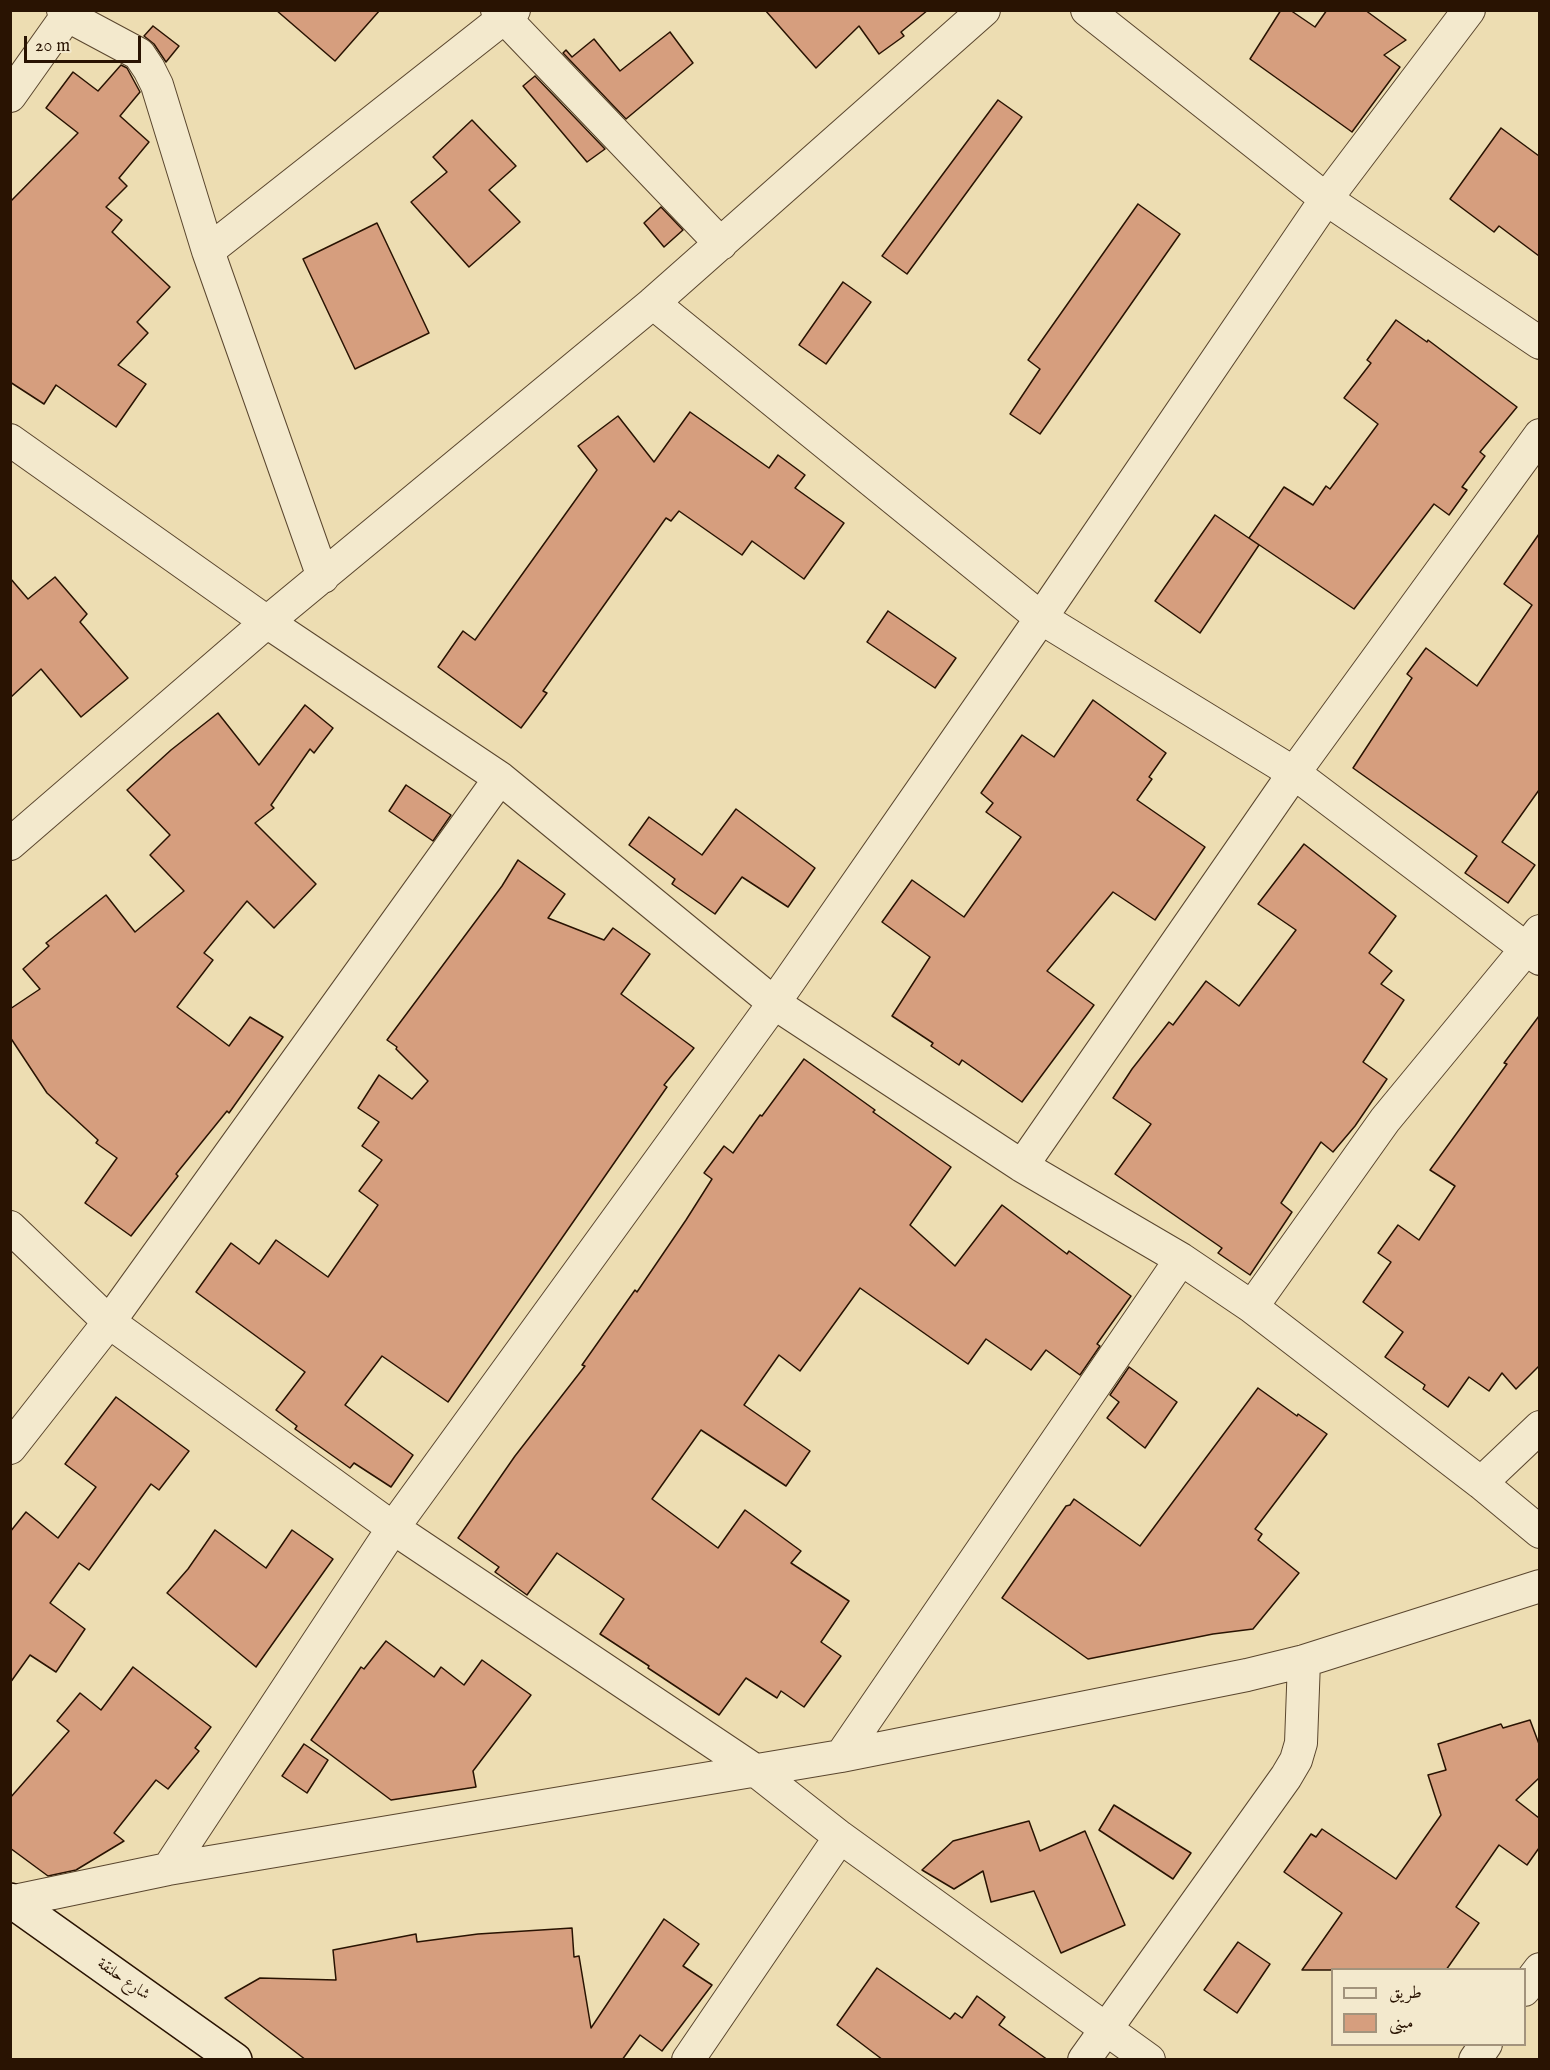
<!DOCTYPE html>
<meta charset="utf-8">
<style>
body{margin:0}
#map{position:relative;width:1550px;height:2070px;overflow:hidden;background:#edddb2;font-family:"IM FELL English",Amiri,serif}
canvas{display:block}
.frame{position:absolute;inset:0;border:12px solid #291302;pointer-events:none}
.legend{position:absolute;left:1331px;top:1968px;width:195px;height:78px;box-sizing:border-box;background:#f3e9cd;border:2px solid #a2937c;margin:0;padding:8px 10px;list-style:none;font-size:18px;color:#291302}
.legend li{display:flex;align-items:center;gap:12px;height:30px}
.legend b{width:30px;border:2px solid #a2937c}
.scale{position:absolute;left:24px;top:36px;width:117px;height:27px;box-sizing:border-box;border:3px solid #291302;border-top:0;padding-left:8px;font-size:18px;line-height:21px;white-space:nowrap;color:#291302;-webkit-text-stroke:4px #f3e9cd;paint-order:stroke}
</style>
<div id="map">
<canvas width="1550" height="2070"></canvas>
<div class="frame"></div>
<ul class="legend">
<li><b style="height:8px;background:#f3e9cd"></b>طريق</li>
<li><b style="height:16px;background:#d69e7e"></b>مبنى</li>
</ul>
<div class="scale">20 m</div>
</div>
<script>
const g = document.querySelector('canvas').getContext('2d');
g.lineJoin = 'round';
function paint(path, color) { g.fillStyle = color; g.fill(path, 'evenodd'); }
const poly = rows => new Path2D(rows.map(r => 'M' + r).join(''));
function strokePath(path, color, width, dash) { g.strokeStyle = color; g.lineWidth = width; g.lineCap = dash ? 'butt' : 'round'; g.setLineDash(dash || []); g.stroke(path); }
function drawText(font, color, halo, rows, align = 'center') {
  g.font = font + ' "IM FELL English",Amiri,serif'; g.lineWidth = 4.5; g.setLineDash([]); g.textBaseline = 'middle'; g.strokeStyle = halo; g.fillStyle = color; for (const [text, x, y, turn = 0] of rows) {
    g.save(); g.translate(x, y); g.rotate((+turn || 0) * Math.PI / 180); g.textAlign = isNaN(turn) ? turn : align; if (halo) g.strokeText(text, 0, 0); g.fillText(text, 0, 0); g.restore();
  }
}
const building = poly([
 [276,10,380,10,335,61,276,10],
 [765,10,928,10,901,32,904,36,879,54,859,26,816,68,765,10],
 [1281,10,1290,10,1315,27,1327,10,1365,10,1406,40,1384,55,1400,67,1352,132,1250,59,1281,10],
 [153,26,179,46,166,62,154,44,144,36,153,26],
 [670,32,693,63,626,119,563,53,566,50,572,57,594,39,620,71,670,32],
 [121,65,127,68,140,92,120,116,149,142,119,178,127,186,106,207,122,220,112,232,170,287,137,322,148,333,118,365,146,384,116,427,56,385,44,404,10,382,10,202,78,133,46,108,73,72,98,91,121,65],
 [535,76,605,149,587,162,523,86,535,76],
 [998,100,1022,117,907,274,882,256,998,100],
 [472,120,516,166,489,190,520,222,469,267,411,202,447,172,433,157,472,120],
 [1501,128,1539,156,1539,256,1499,226,1494,232,1450,199,1501,128],
 [1138,204,1180,234,1040,434,1010,414,1040,369,1028,360,1138,204],
 [661,207,683,230,664,247,644,223,661,207],
 [377,223,429,333,355,369,303,259,377,223],
 [843,282,871,302,826,364,799,345,843,282],
 [1396,320,1427,342,1428,340,1517,407,1480,452,1485,456,1462,487,1467,490,1449,515,1434,504,1354,609,1249,538,1284,487,1313,505,1326,486,1330,489,1378,424,1344,398,1371,363,1367,360,1396,320],
 [690,412,769,468,778,455,805,475,795,488,844,523,804,579,752,541,742,555,679,511,671,521,666,518,543,691,547,693,521,728,438,667,463,631,475,640,597,470,578,446,618,416,654,462,690,412],
 [1215,515,1259,545,1200,633,1155,601,1215,515],
 [1539,534,1539,790,1502,842,1535,865,1508,903,1465,873,1477,856,1353,768,1412,678,1407,674,1426,648,1477,686,1532,605,1504,584,1539,534],
 [55,577,87,614,80,622,128,678,81,717,41,669,10,698,10,578,28,599,55,577],
 [888,611,956,658,935,688,867,642,888,611],
 [1093,700,1166,753,1149,777,1152,779,1137,800,1205,847,1155,920,1113,892,1047,971,1094,1005,1022,1102,962,1060,959,1065,931,1046,933,1043,892,1016,930,957,882,922,912,880,964,917,1021,837,986,812,993,803,981,793,1022,735,1054,757,1093,700],
 [305,705,333,728,314,753,310,749,271,805,274,808,255,823,316,884,274,928,247,901,204,953,213,960,177,1007,229,1046,250,1017,283,1037,229,1113,227,1111,176,1174,178,1176,131,1236,85,1203,117,1158,96,1143,98,1140,47,1093,10,1037,10,1009,40,989,23,969,49,946,46,943,106,895,135,932,184,891,150,855,170,835,127,790,171,750,218,713,259,765,305,705],
 [406,785,451,815,433,841,389,811,406,785],
 [736,809,815,868,788,907,742,877,715,914,672,884,675,879,629,845,649,817,702,855,736,809],
 [1304,844,1396,916,1369,953,1392,971,1381,984,1404,1000,1363,1062,1387,1079,1355,1126,1333,1152,1321,1142,1281,1203,1292,1212,1250,1275,1218,1253,1222,1248,1115,1174,1151,1124,1113,1098,1132,1069,1169,1022,1173,1025,1206,981,1239,1006,1296,930,1258,904,1304,844],
 [518,860,565,894,548,918,604,940,613,928,650,954,621,994,694,1048,664,1085,667,1087,653,1107,448,1402,382,1356,345,1405,413,1455,391,1487,354,1463,350,1468,295,1429,297,1426,276,1410,305,1372,196,1292,231,1243,259,1264,276,1240,328,1277,378,1205,359,1191,382,1160,362,1146,379,1122,358,1108,379,1075,412,1099,428,1081,396,1049,397,1047,387,1040,502,886,518,860],
 [1539,1016,1539,1366,1516,1389,1502,1373,1489,1391,1469,1377,1448,1407,1423,1389,1425,1385,1385,1357,1403,1332,1363,1302,1391,1262,1378,1253,1398,1225,1419,1240,1455,1186,1430,1170,1507,1064,1504,1063,1539,1016],
 [804,1059,875,1110,873,1112,951,1167,910,1225,955,1266,1002,1205,1067,1254,1069,1251,1131,1296,1097,1344,1100,1346,1080,1375,1046,1350,1031,1370,986,1339,968,1364,860,1288,800,1371,779,1355,744,1405,810,1451,786,1486,701,1430,652,1499,718,1548,745,1510,801,1551,791,1563,849,1601,821,1642,841,1656,804,1707,781,1691,777,1698,746,1678,719,1715,648,1668,649,1666,600,1634,624,1599,557,1553,527,1595,495,1572,499,1567,458,1538,515,1456,585,1366,582,1365,635,1290,637,1292,686,1220,712,1179,704,1173,724,1146,733,1153,760,1115,762,1116,804,1059],
 [1129,1367,1177,1402,1145,1448,1107,1418,1119,1402,1110,1395,1129,1367],
 [1258,1388,1297,1416,1298,1414,1327,1434,1255,1529,1262,1534,1258,1540,1299,1573,1253,1629,1213,1634,1088,1659,1002,1598,1066,1506,1070,1505,1074,1499,1140,1546,1258,1388],
 [116,1397,189,1451,159,1490,151,1484,89,1570,79,1563,50,1603,85,1629,56,1672,30,1655,10,1683,10,1532,26,1512,58,1538,96,1487,65,1464,116,1397],
 [215,1530,266,1568,292,1530,333,1559,256,1667,167,1593,188,1569,215,1530],
 [386,1641,434,1677,441,1667,464,1685,482,1660,531,1695,473,1771,476,1787,391,1800,311,1740,361,1667,364,1669,386,1641],
 [133,1667,211,1727,195,1748,199,1751,168,1789,156,1780,114,1833,124,1841,76,1870,48,1876,10,1848,10,1798,69,1731,57,1721,80,1693,101,1710,133,1667],
 [1530,1720,1539,1744,1539,1778,1516,1800,1539,1818,1539,1848,1527,1865,1499,1845,1456,1907,1479,1923,1446,1970,1302,1970,1342,1913,1284,1872,1311,1834,1316,1837,1322,1829,1396,1879,1441,1815,1428,1775,1446,1770,1438,1744,1501,1724,1503,1728,1530,1720],
 [304,1744,328,1760,307,1793,282,1776,304,1744],
 [1114,1805,1191,1853,1173,1879,1099,1830,1114,1805],
 [1029,1821,1040,1851,1085,1831,1125,1925,1061,1953,1034,1891,991,1902,983,1871,954,1889,922,1870,953,1841,1029,1821],
 [664,1919,699,1944,683,1966,712,1985,662,2051,640,2035,622,2060,306,2060,225,1998,260,1978,336,1980,333,1950,416,1934,417,1942,478,1934,572,1928,574,1957,579,1956,591,2028,664,1919],
 [1238,1942,1270,1964,1237,2013,1204,1990,1238,1942],
 [877,1968,950,2019,955,2013,962,2018,977,1996,1005,2017,999,2025,1048,2060,883,2060,837,2025,877,1968]
]);
const street = poly([
 [63,10,68,16,139,54,149,69,157,85,208,251,323,577],
 [497,10,721,244],
 [1087,10,1326,199,1540,343],
 [10,96,71,10],
 [208,251,514,10],
 [653,303,1041,618,1294,773,1540,959],
 [10,440,267,622,500,778,774,1003,1022,1166,1181,1259,1252,1307,1481,1483,1540,1532],
 [10,844,267,622,653,303,984,10],
 [1022,1166,1294,773,1540,435],
 [10,1227,109,1322,393,1528,756,1771,840,1837,1149,2060],
 [1252,1307,1385,1120,1526,949,1540,931],
 [10,1448,109,1322,500,778],
 [1481,1483,1540,1427],
 [841,1756,1181,1259],
 [168,1869,393,1528,774,1003,1041,618,1326,199,1469,10],
 [10,1902,168,1869,841,1756,1247,1675,1304,1661,1540,1586],
 [1524,1990,1540,1969],
 [688,2060,840,1837],
 [1084,2060,1286,1777,1296,1760,1301,1743,1304,1661],
 [1475,2060,1486,2044]
]);
const secondary = poly([
 [10,1900,235,2060]
]);
const streetNames = [
 ["شارع حلنقة",123,1980,35]
];
paint(building, '#d69e7e');
strokePath(building, '#291302', 1.5);
strokePath(street, '#5a462e', 34);
strokePath(secondary, '#291302', 36);
strokePath(street, '#f3e9cd', 32);
strokePath(secondary, '#f3e9cd', 33);
drawText('16px', '#291302', '#f3e9cd', streetNames);
</script>
